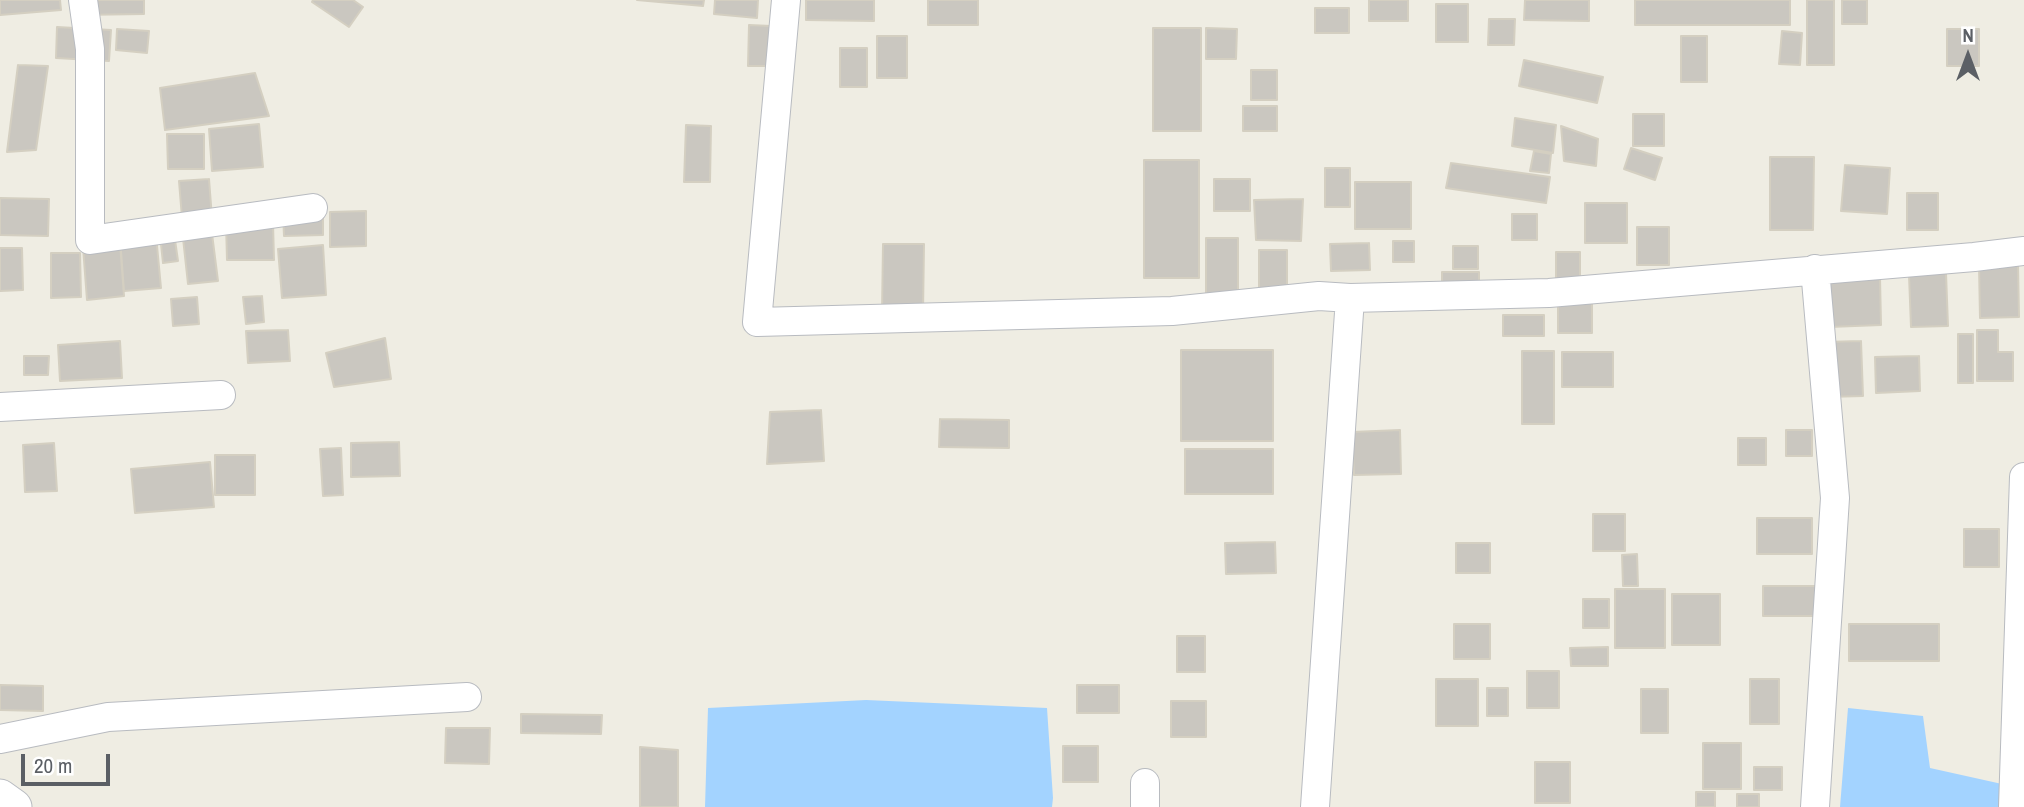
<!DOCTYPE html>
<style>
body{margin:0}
#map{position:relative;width:2024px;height:807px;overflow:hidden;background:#efede3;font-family:"Archivo Narrow",sans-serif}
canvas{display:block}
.north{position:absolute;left:1933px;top:21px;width:70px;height:70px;-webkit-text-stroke:5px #fff;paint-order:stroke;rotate:0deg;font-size:19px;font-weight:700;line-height:28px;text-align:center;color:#5b5f65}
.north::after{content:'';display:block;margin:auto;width:24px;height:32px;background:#5b5f65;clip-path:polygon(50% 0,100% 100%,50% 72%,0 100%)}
.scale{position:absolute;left:21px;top:754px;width:89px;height:32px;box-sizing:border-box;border:4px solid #5b5f65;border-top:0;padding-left:9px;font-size:21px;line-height:24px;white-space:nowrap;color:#5b5f65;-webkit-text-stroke:5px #fff;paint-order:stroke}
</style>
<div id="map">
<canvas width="2024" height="807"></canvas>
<div class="north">N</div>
<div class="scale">20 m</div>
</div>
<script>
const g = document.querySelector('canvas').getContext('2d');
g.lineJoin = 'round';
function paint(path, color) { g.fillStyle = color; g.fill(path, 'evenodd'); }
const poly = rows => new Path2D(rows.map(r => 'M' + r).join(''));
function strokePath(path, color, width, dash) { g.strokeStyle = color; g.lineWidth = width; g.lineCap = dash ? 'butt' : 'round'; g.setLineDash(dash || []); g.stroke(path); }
const water = poly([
 [866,700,1047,708,1053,798,1052,807,705,807,708,708],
 [1848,708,1923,716,1930,768,2002,784,2000,807,1840,807]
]);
const building = poly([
 [0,0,60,0,61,10,0,15,0,0],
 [77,0,144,0,144,14,77,15,77,0],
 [313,0,353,0,363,7,349,27,312,2,313,0],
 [637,0,704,0,703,6,637,0],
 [715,0,758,0,757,18,714,14,715,0],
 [806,0,874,0,874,21,806,20,806,0],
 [928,0,978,0,978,25,928,25,928,0],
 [1369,0,1408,0,1408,21,1369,21,1369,0],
 [1525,0,1589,0,1589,21,1524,20,1525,0],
 [1635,0,1790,0,1790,25,1635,25,1635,0],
 [1807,0,1834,0,1834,65,1807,65,1807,0],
 [1842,0,1867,0,1867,24,1842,24,1842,0],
 [1436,4,1468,4,1468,42,1436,42,1436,4],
 [1315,8,1349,8,1349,33,1315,33,1315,8],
 [1489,19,1515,19,1514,45,1488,45,1489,19],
 [749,25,771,26,770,66,748,66,749,25],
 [57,27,111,30,109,61,56,58,57,27],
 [1153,28,1201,28,1201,131,1153,131,1153,28],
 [1206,28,1237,29,1236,59,1206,59,1206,28],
 [117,29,149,31,147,53,116,50,117,29],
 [1947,29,1979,29,1979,66,1947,66,1947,29],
 [1782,31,1802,33,1800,65,1779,64,1782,31],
 [877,36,907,36,907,78,877,78,877,36],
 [1681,36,1707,36,1707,82,1681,82,1681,36],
 [840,48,867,48,867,87,840,87,840,48],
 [1524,60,1603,77,1597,103,1519,86,1524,60],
 [18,65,48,66,36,150,7,152,18,65],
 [1251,70,1277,70,1277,100,1251,100,1251,70],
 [255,73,269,116,165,130,160,88,255,73],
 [1243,106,1277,106,1277,131,1243,131,1243,106],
 [1633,114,1664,114,1664,146,1633,146,1633,114],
 [1515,118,1556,125,1553,153,1512,146,1515,118],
 [259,124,263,167,212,171,209,129,259,124],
 [686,125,711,126,710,182,684,182,686,125],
 [1561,126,1598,139,1596,166,1564,161,1561,126],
 [167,134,204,134,204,169,168,169,167,134],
 [1631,148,1662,158,1655,180,1624,169,1631,148],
 [1534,151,1551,154,1549,173,1530,171,1534,151],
 [1770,157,1814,157,1813,230,1770,230,1770,157],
 [1144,160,1199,160,1199,278,1144,278,1144,160],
 [1451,163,1550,177,1546,203,1446,188,1451,163],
 [1845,165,1890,168,1887,214,1841,211,1845,165],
 [1325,168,1350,168,1350,207,1325,207,1325,168],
 [209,179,212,218,182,218,179,181,209,179],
 [1214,179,1250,179,1250,211,1214,211,1214,179],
 [1355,182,1411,182,1411,229,1355,229,1355,182],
 [1907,193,1938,193,1938,230,1907,230,1907,193],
 [0,198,49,199,48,236,0,235,0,198],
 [1303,199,1301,241,1256,240,1254,200,1303,199],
 [1585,203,1627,203,1627,243,1585,243,1585,203],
 [366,211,366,246,330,247,330,212,366,211],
 [323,212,323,235,284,236,283,213,323,212],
 [1512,214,1537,214,1537,240,1512,240,1512,214],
 [226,223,273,223,274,260,227,260,226,223],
 [211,226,218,281,188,284,182,229,211,226],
 [1637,227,1669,227,1669,265,1637,265,1637,227],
 [174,233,178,261,163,263,160,235,174,233],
 [156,235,161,288,124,291,120,238,156,235],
 [1206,238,1238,238,1238,294,1206,294,1206,238],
 [1393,241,1414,241,1414,262,1393,262,1393,241],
 [120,243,124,296,87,300,83,247,120,243],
 [1369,243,1370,270,1331,271,1330,244,1369,243],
 [883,244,924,244,923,313,882,313,883,244],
 [323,245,326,295,282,298,278,249,323,245],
 [1453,246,1478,246,1478,269,1453,269,1453,246],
 [0,248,22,248,23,290,0,291,0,248],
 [1259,250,1287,250,1287,289,1259,289,1259,250],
 [1556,252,1580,252,1580,279,1556,279,1556,252],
 [51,253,80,253,81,297,51,298,51,253],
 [2018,264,2019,317,1980,318,1979,265,2018,264],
 [1442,272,1479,272,1479,289,1442,289,1442,272],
 [1946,273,1948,326,1911,327,1909,275,1946,273],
 [1880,277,1881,325,1829,327,1829,278,1880,277],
 [262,296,264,322,246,324,243,297,262,296],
 [197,297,199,324,173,326,171,299,197,297],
 [1558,302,1592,302,1592,333,1558,333,1558,302],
 [1503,315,1544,315,1544,336,1503,336,1503,315],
 [288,330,290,361,248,363,246,331,288,330],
 [1977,330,1998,330,1998,352,2013,352,2013,381,1977,381,1977,330],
 [1958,334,1973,334,1973,383,1958,383,1958,334],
 [385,338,391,379,334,387,326,353,385,338],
 [120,341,122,378,60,381,58,345,120,341],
 [1861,341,1863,396,1826,397,1825,342,1861,341],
 [1181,350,1273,350,1273,441,1181,441,1181,350],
 [1522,351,1554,351,1554,424,1522,424,1522,351],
 [1562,352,1613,352,1613,387,1562,387,1562,352],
 [24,356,49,356,48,375,24,375,24,356],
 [1919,356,1920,391,1876,393,1875,357,1919,356],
 [821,410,824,461,767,464,770,412,821,410],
 [940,419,1009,420,1009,448,939,447,940,419],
 [1400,430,1401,474,1354,475,1352,432,1400,430],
 [1786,430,1812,430,1812,456,1786,456,1786,430],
 [1738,438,1766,438,1766,465,1738,465,1738,438],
 [399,442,400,476,351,477,351,443,399,442],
 [54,443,57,491,25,492,23,445,54,443],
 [341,448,343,495,323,496,320,449,341,448],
 [1185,449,1273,449,1273,494,1185,494,1185,449],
 [215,455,255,455,255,495,215,495,215,455],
 [210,462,214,507,135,513,131,469,210,462],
 [1593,514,1625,514,1625,551,1593,551,1593,514],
 [1757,518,1812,518,1812,554,1757,554,1757,518],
 [1964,529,1999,529,1999,567,1964,567,1964,529],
 [1275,542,1276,573,1226,574,1225,543,1275,542],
 [1456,543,1490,543,1490,573,1456,573,1456,543],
 [1637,554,1638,586,1623,586,1622,555,1637,554],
 [1763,586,1819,586,1819,616,1763,616,1763,586],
 [1615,589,1665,589,1665,648,1615,648,1615,589],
 [1672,594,1720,594,1720,645,1672,645,1672,594],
 [1583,599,1609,599,1609,628,1583,628,1583,599],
 [1454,624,1490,624,1490,659,1454,659,1454,624],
 [1849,624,1939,624,1939,661,1849,661,1849,624],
 [1177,636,1205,636,1205,672,1177,672,1177,636],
 [1608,647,1608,666,1571,666,1570,648,1608,647],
 [1527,671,1559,671,1559,708,1527,708,1527,671],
 [1436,679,1478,679,1478,726,1436,726,1436,679],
 [1750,679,1779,679,1779,724,1750,724,1750,679],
 [0,685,43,686,43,711,0,710,0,685],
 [1077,685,1119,685,1119,713,1077,713,1077,685],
 [1487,688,1508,688,1508,716,1487,716,1487,688],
 [1641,689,1668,689,1668,733,1641,733,1641,689],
 [1171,701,1206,701,1206,737,1171,737,1171,701],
 [521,714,602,715,601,734,521,733,521,714],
 [446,728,490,728,489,764,445,763,446,728],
 [1703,743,1741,743,1741,789,1703,789,1703,743],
 [1063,746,1098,746,1098,782,1063,782,1063,746],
 [640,747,678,750,678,807,640,807,640,747],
 [1535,762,1570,762,1570,803,1535,803,1535,762],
 [1754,767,1782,767,1782,790,1754,790,1754,767],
 [1696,792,1715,792,1715,807,1696,807,1696,792],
 [1737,794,1759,794,1759,807,1737,807,1737,794]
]);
const minor = poly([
 [83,0,90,49,90,240,313,208],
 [786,0,757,322,1172,311,1319,296,1350,298,1549,293,1974,257,2024,251],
 [1815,269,1835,498,1815,807],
 [0,407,221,395],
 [0,739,108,717,467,697],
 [1145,807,1145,783],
 [1315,807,1350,298],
 [2013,807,2024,477]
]);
const tertiary = poly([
 [0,797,14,807]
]);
paint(water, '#a3d3ff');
paint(building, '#cac7c0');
strokePath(building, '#d4cfc1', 2);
strokePath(minor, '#b8bbc0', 30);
strokePath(tertiary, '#b8bbc0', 37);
strokePath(minor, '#fff', 28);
strokePath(tertiary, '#fff', 35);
</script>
